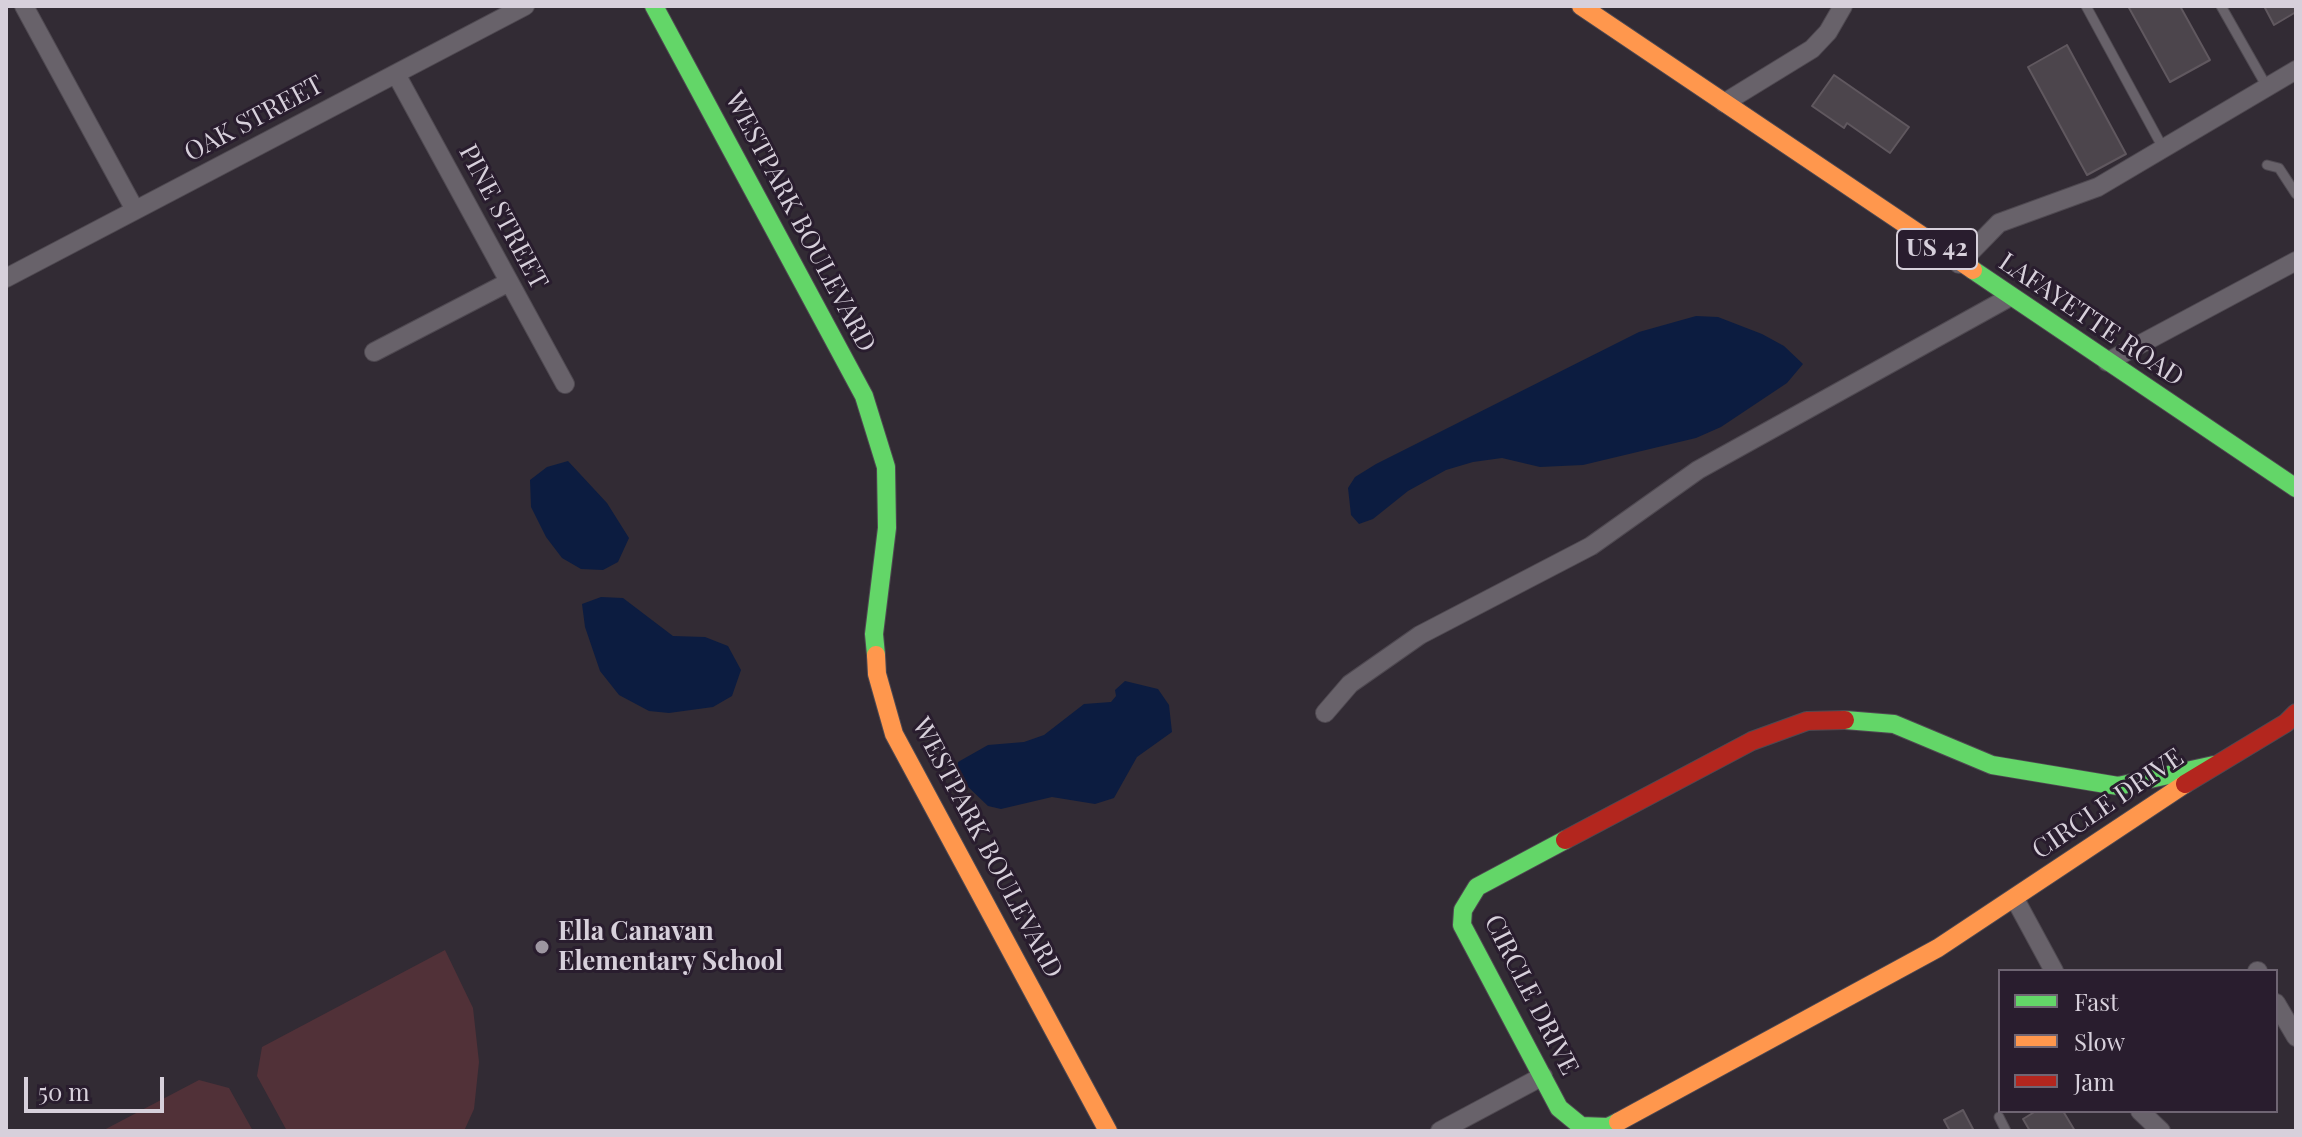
<!DOCTYPE html>
<style>
body{margin:0}
#map{position:relative;width:2302px;height:1137px;overflow:hidden;background:#322b34;font-family:"Playfair Display",serif}
canvas{display:block}
.frame{position:absolute;inset:0;border:8px solid #d7d0db;pointer-events:none}
.legend{position:absolute;left:1998px;top:969px;width:280px;height:144px;box-sizing:border-box;background:#291d2e;border:2px solid #6f6573;margin:0;padding:10px 14px;list-style:none;font-size:24px;color:#d7d0db}
.legend li{display:flex;align-items:center;gap:16px;height:40px}
.legend b{width:40px;border:2px solid #6f6573}
.scale{position:absolute;left:24px;top:1077px;width:140px;height:36px;box-sizing:border-box;border:4px solid #d7d0db;border-top:0;padding-left:10px;font-size:24px;line-height:28px;white-space:nowrap;color:#d7d0db;-webkit-text-stroke:6px #291d2e;paint-order:stroke}
</style>
<div id="map">
<canvas width="2302" height="1137"></canvas>
<div class="frame"></div>
<ul class="legend">
<li><b style="height:10px;background:#63d668"></b>Fast</li>
<li><b style="height:10px;background:#ff974d"></b>Slow</li>
<li><b style="height:10px;background:#b3261e"></b>Jam</li>
</ul>
<div class="scale">50 m</div>
</div>
<script>
const g = document.querySelector('canvas').getContext('2d');
g.lineJoin = 'round';
function paint(path, color) { g.fillStyle = color; g.fill(path, 'evenodd'); }
const poly = rows => new Path2D(rows.map(r => 'M' + r).join(''));
function strokePath(path, color, width, dash) { g.strokeStyle = color; g.lineWidth = width; g.lineCap = dash ? 'butt' : 'round'; g.setLineDash(dash || []); g.stroke(path); }
function drawText(font, color, halo, rows, align = 'center') {
  g.font = font + ' "Playfair Display",serif'; g.lineWidth = 6; g.setLineDash([]); g.textBaseline = 'middle'; g.strokeStyle = halo; g.fillStyle = color; for (const [text, x, y, turn = 0] of rows) {
    g.save(); g.translate(x, y); g.rotate((+turn || 0) * Math.PI / 180); g.textAlign = isNaN(turn) ? turn : align; if (halo) g.strokeText(text, 0, 0); g.fillText(text, 0, 0); g.restore();
  }
}
const green = poly([
 [445,950,473,1008,479,1062,474,1109,464,1131,287,1131,257,1076,262,1047],
 [199,1080,229,1088,253,1131,102,1131]
]);
const water = poly([
 [1696,316,1718,317,1762,334,1784,346,1803,364,1787,383,1721,427,1696,438,1583,465,1540,467,1502,458,1473,462,1446,470,1408,491,1373,519,1359,524,1351,515,1348,488,1355,477,1376,464,1639,332],
 [568,461,607,503,629,538,618,562,603,570,581,569,562,558,546,537,531,507,530,480,547,467],
 [601,597,623,598,673,636,705,637,728,646,741,670,732,696,713,707,669,713,649,711,619,695,600,671,585,627,582,604],
 [1125,681,1158,689,1169,705,1172,732,1137,757,1114,798,1095,804,1052,797,1001,809,988,806,963,782,957,769,958,762,988,745,1024,742,1044,735,1084,704,1111,702,1116,696,1115,690]
]);
const building = poly([
 [2128,6,2180,6,2210,60,2170,82,2128,6],
 [2264,6,2296,6,2296,12,2274,25,2264,6],
 [2067,45,2126,154,2087,175,2028,67,2067,45],
 [1834,75,1909,127,1890,153,1847,123,1844,128,1812,106,1834,75],
 [1963,1110,1974,1131,1950,1131,1944,1120,1963,1110],
 [2036,1111,2063,1111,2075,1131,2030,1131,2023,1119,2036,1111]
]);
const lane = poly([
 [2086,6,2163,148],
 [2221,6,2267,87],
 [2267,165,2279,168,2296,194],
 [1999,1117,2006,1131]
]);
const street = poly([
 [24,6,135,210],
 [396,74,565,384],
 [1724,103,1812,49,1828,32,1843,6],
 [1959,264,1999,223,2098,187,2296,70],
 [6,278,525,6],
 [374,352,509,282],
 [2107,362,2296,261],
 [1325,713,1350,684,1420,635,1591,546,1698,470,2010,297],
 [2015,899,2054,971],
 [2257,971,2258,971],
 [2276,1003,2296,1037],
 [2140,1111,2161,1131],
 [1440,1131,1543,1076]
]);
const fast = poly([
 [654,6,864,396,886,467,887,528,874,634,876,655],
 [1973,270,2296,488],
 [1845,720,1894,724,1992,765,2118,786,2214,765],
 [1565,840,1477,887,1463,910,1462,925,1559,1108,1581,1126,1608,1127,1618,1122]
]);
const slow = poly([
 [1581,6,1973,270],
 [876,655,877,674,894,734,1108,1131],
 [1618,1122,1938,948,2185,784]
]);
const jam = poly([
 [2185,784,2286,723,2296,713],
 [1565,840,1752,741,1807,721,1845,720]
]);
const markers = [
 [542,947,8,"#9d96a1"]
];
const shields = [
 [1937,249,80]
];
const shieldNames = [
 ["US 42",1937,249]
];
const streetNames = [
 ["OAK STREET",254,119,-28],
 ["PINE STREET",503,217,62],
 ["WESTPARK BOULEVARD",800,222,62],
 ["LAFAYETTE ROAD",2091,320,34],
 ["CIRCLE DRIVE",2108,804,-34],
 ["WESTPARK BOULEVARD",987,848,62],
 ["CIRCLE DRIVE",1531,995,63]
];
const poiNames = [
 ["Ella Canavan",558,932],
 ["Elementary School",558,962]
];
paint(green, '#513138');
paint(water, '#0c1c40');
paint(building, '#4c454c');
strokePath(building, '#60585f', 2);
strokePath(lane, '#4f4951', 11);
strokePath(street, '#4f4951', 20);
strokePath(fast, '#4f4951', 20);
strokePath(slow, '#4f4951', 20);
strokePath(jam, '#4f4951', 20);
strokePath(lane, '#68626a', 9);
strokePath(street, '#68626a', 18);
strokePath(fast, '#63d668', 18);
strokePath(slow, '#ff974d', 18);
strokePath(jam, '#b3261e', 18);
for (const [x, y, r, color] of markers) { const dot = new Path2D(); dot.arc(x, y, r, 0, 2 * Math.PI); g.fillStyle = color; g.fill(dot); strokePath(dot, '#291d2e', 3); }
for (const [x, y, w] of shields) { const box = new Path2D(); box.roundRect(x - w / 2, y - 20, w, 40, 6); g.fillStyle = '#291d2e'; g.fill(box); strokePath(box, '#d7d0db', 2); }
drawText('bold 24px', '#d7d0db', null, shieldNames);
drawText('26px', '#d7d0db', '#291d2e', streetNames);
drawText('bold 26px', '#d7d0db', '#291d2e', poiNames, 'left');
</script>
